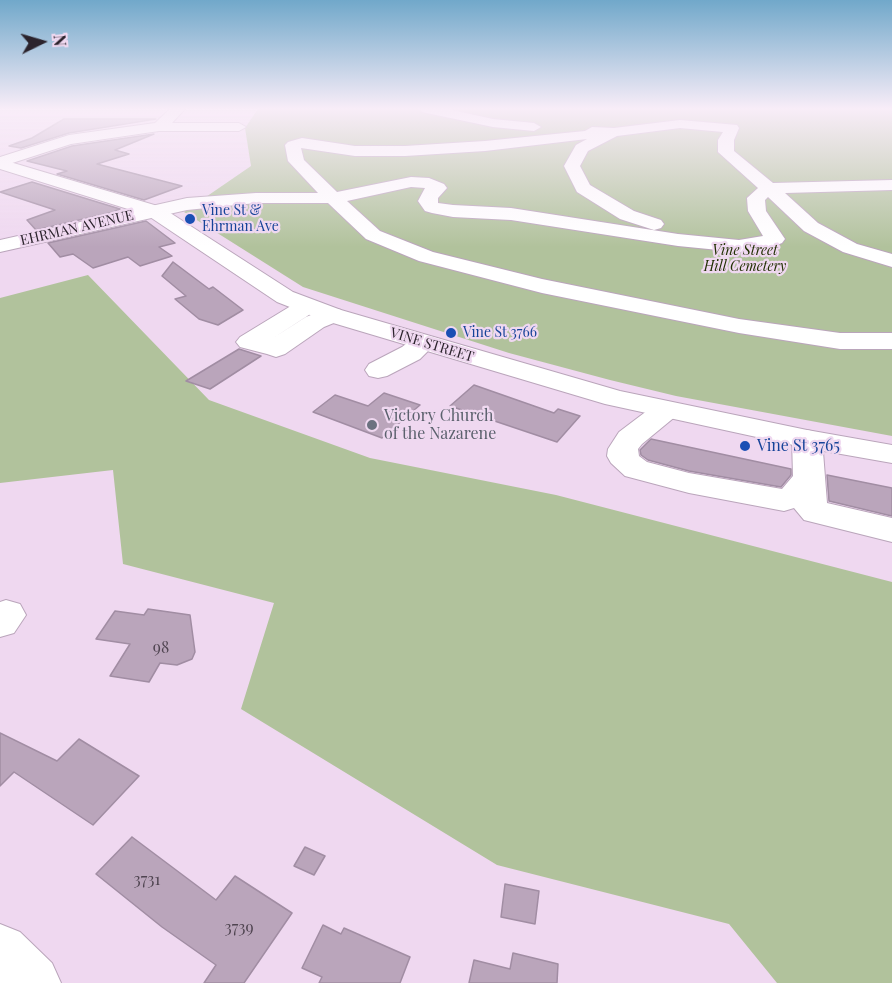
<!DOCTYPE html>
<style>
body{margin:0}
#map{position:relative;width:892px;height:983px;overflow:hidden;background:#efd8f0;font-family:"Playfair Display",serif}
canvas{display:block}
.north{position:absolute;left:12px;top:12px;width:60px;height:60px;-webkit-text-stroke:4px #efd8f0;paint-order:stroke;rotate:85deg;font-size:16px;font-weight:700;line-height:24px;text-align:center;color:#2b232c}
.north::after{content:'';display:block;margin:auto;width:21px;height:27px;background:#2b232c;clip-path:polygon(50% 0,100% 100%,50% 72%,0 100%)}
</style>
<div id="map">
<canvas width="892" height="983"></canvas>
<div class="north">N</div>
</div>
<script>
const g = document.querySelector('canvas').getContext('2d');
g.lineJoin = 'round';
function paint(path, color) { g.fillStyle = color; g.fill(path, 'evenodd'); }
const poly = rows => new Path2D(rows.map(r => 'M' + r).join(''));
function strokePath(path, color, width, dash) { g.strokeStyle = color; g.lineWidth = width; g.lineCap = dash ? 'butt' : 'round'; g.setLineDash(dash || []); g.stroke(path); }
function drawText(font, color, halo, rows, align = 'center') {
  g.font = font + ' "Playfair Display",serif'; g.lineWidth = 4.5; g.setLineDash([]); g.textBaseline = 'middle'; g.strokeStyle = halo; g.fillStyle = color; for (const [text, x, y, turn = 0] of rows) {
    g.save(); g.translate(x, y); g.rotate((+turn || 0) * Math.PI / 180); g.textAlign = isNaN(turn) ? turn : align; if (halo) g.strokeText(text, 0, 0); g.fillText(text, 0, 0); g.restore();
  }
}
const green = poly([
 [258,109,892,109,892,436,676,396,610,380,509,353,303,287,184,212,251,166,245,128],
 [88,275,209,400,370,458,556,495,892,582,892,983,777,983,729,924,497,865,241,709,274,603,123,564,113,470,0,483,0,298]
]);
const building = poly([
 [64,119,156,119,69,133,21,148,9,146,32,138,64,119],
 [154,134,115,150,129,154,97,164,182,186,144,200,57,174,67,171,27,161,72,146,154,134],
 [32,182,120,209,115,211,118,211,36,230,27,220,55,210,0,192,32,182],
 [146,221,175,243,159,247,172,256,140,266,128,257,93,268,73,254,60,257,48,243,146,221],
 [173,262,209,289,213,287,243,310,218,325,199,319,175,299,186,296,162,276,173,262],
 [239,349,261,356,210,389,186,381,239,349],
 [474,385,554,413,558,409,580,416,557,442,450,406,474,385],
 [384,393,420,405,382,438,313,412,335,395,368,406,384,393],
 [651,439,791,469,791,475,781,487,689,471,648,460,641,455,640,450,651,439],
 [827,475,892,488,892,516,829,501,827,475],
 [148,609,190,615,195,652,192,659,177,665,160,663,149,682,110,676,130,644,96,639,115,611,144,615,148,609],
 [0,733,57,761,79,739,139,776,93,825,14,772,0,786,0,733],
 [132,837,216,900,235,876,292,913,244,983,204,983,216,965,162,927,96,874,132,837],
 [305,847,325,856,314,875,294,866,305,847],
 [505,884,539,891,535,924,501,917,505,884],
 [323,925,341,934,344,928,410,957,400,983,319,983,322,977,302,968,323,925],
 [513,953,558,964,557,983,469,983,474,960,510,969,513,953]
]);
const minor = poly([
 [170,109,185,109,172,123,239,123,246,127,239,131,159,131,71,144,0,167,0,157,69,135,155,123,170,109],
 [420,109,447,109,493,119,534,123,541,127,534,131,493,127,422,112,420,109],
 [680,120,737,125,739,128,734,140,734,151,773,183,892,180,892,190,785,193,818,223,857,244,892,254,892,267,843,252,804,231,768,197,765,200,766,211,785,239,782,243,769,248,739,252,678,246,511,220,453,217,432,213,425,211,418,201,425,188,411,187,347,201,380,231,433,252,542,279,739,319,840,333,892,333,892,349,840,349,739,333,542,293,419,261,366,239,328,203,256,203,187,210,0,252,0,240,187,198,256,193,318,193,288,161,285,145,288,142,302,138,355,146,405,146,485,141,585,131,592,127,614,128,680,120],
 [680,128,723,132,718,140,718,152,758,188,747,198,748,211,763,236,739,240,678,234,511,208,453,205,438,203,438,198,447,188,444,184,429,178,411,177,337,192,304,160,301,148,355,156,405,156,485,151,587,139,576,145,564,166,577,192,620,219,654,230,661,228,664,224,661,220,634,211,590,185,580,166,588,151,617,136,680,128],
 [307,299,315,301,319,306,315,311,270,340,306,317,323,310,332,308,341,310,344,315,341,320,324,327,285,354,276,357,267,354,240,347,236,342,240,337,299,301,307,299],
 [423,335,432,338,436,343,420,359,387,376,378,378,369,376,365,370,369,364,402,347,414,338,423,335],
 [666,401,676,404,680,410,676,416,642,444,638,449,639,456,647,462,689,473,782,489,793,476,792,439,796,433,807,430,818,433,822,439,827,503,892,518,892,542,804,520,794,508,784,511,689,493,625,476,611,463,607,456,608,449,619,432,656,404,666,401],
 [6,600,20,604,26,615,14,633,0,637,0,602,6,600],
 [0,924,20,932,52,963,61,983,0,983,0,924]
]);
const major = poly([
 [0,159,161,207,293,292,341,310,620,391,807,430,892,445,892,463,807,448,605,404,323,320,277,302,147,215,0,169,0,159]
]);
const markers = [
 [190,219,6,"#1a4fb4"],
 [451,333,6,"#1a4fb4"],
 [372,425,6,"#6b7280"],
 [745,446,6,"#1a4fb4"]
];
const farTransitnames = [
 ["Vine St &",202,211],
 ["Ehrman Ave",202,227],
 ["Vine St 3766",463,333]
];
const farStreetnames = [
 ["EHRMAN AVENUE",77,228,-13],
 ["VINE STREET",432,345,17]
];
const farParknames = [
 ["Vine Street",745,251],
 ["Hill Cemetery",745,267]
];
const worshipNames = [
 ["Victory Church",384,416],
 ["of the Nazarene",384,434]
];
const transitNames = [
 ["Vine St 3765",757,446]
];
const nearNumbernames = [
 ["98",161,648],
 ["3731",147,880],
 ["3739",239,928]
];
paint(green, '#b1c29c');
paint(building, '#baa5bb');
strokePath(building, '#a18da3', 1.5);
strokePath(minor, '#baa5bb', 2);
strokePath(major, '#baa5bb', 2);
paint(minor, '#fff');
paint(major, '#fff');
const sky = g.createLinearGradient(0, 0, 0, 247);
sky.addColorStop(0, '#71a8ca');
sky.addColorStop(0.44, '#f8edf8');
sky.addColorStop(1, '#f8edf800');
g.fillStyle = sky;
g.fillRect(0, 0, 892, 247);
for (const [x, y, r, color] of markers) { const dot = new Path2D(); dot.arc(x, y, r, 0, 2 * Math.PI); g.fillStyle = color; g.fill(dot); strokePath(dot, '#efd8f0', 2); }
drawText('14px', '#164399', '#efd8f0', farTransitnames, 'left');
drawText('14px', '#2b232c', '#efd8f0', farStreetnames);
drawText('italic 14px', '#213002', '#efd8f0', farParknames);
drawText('16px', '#5b616d', '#efd8f0', worshipNames, 'left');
drawText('16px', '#164399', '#efd8f0', transitNames, 'left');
drawText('16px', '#4f4450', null, nearNumbernames);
</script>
